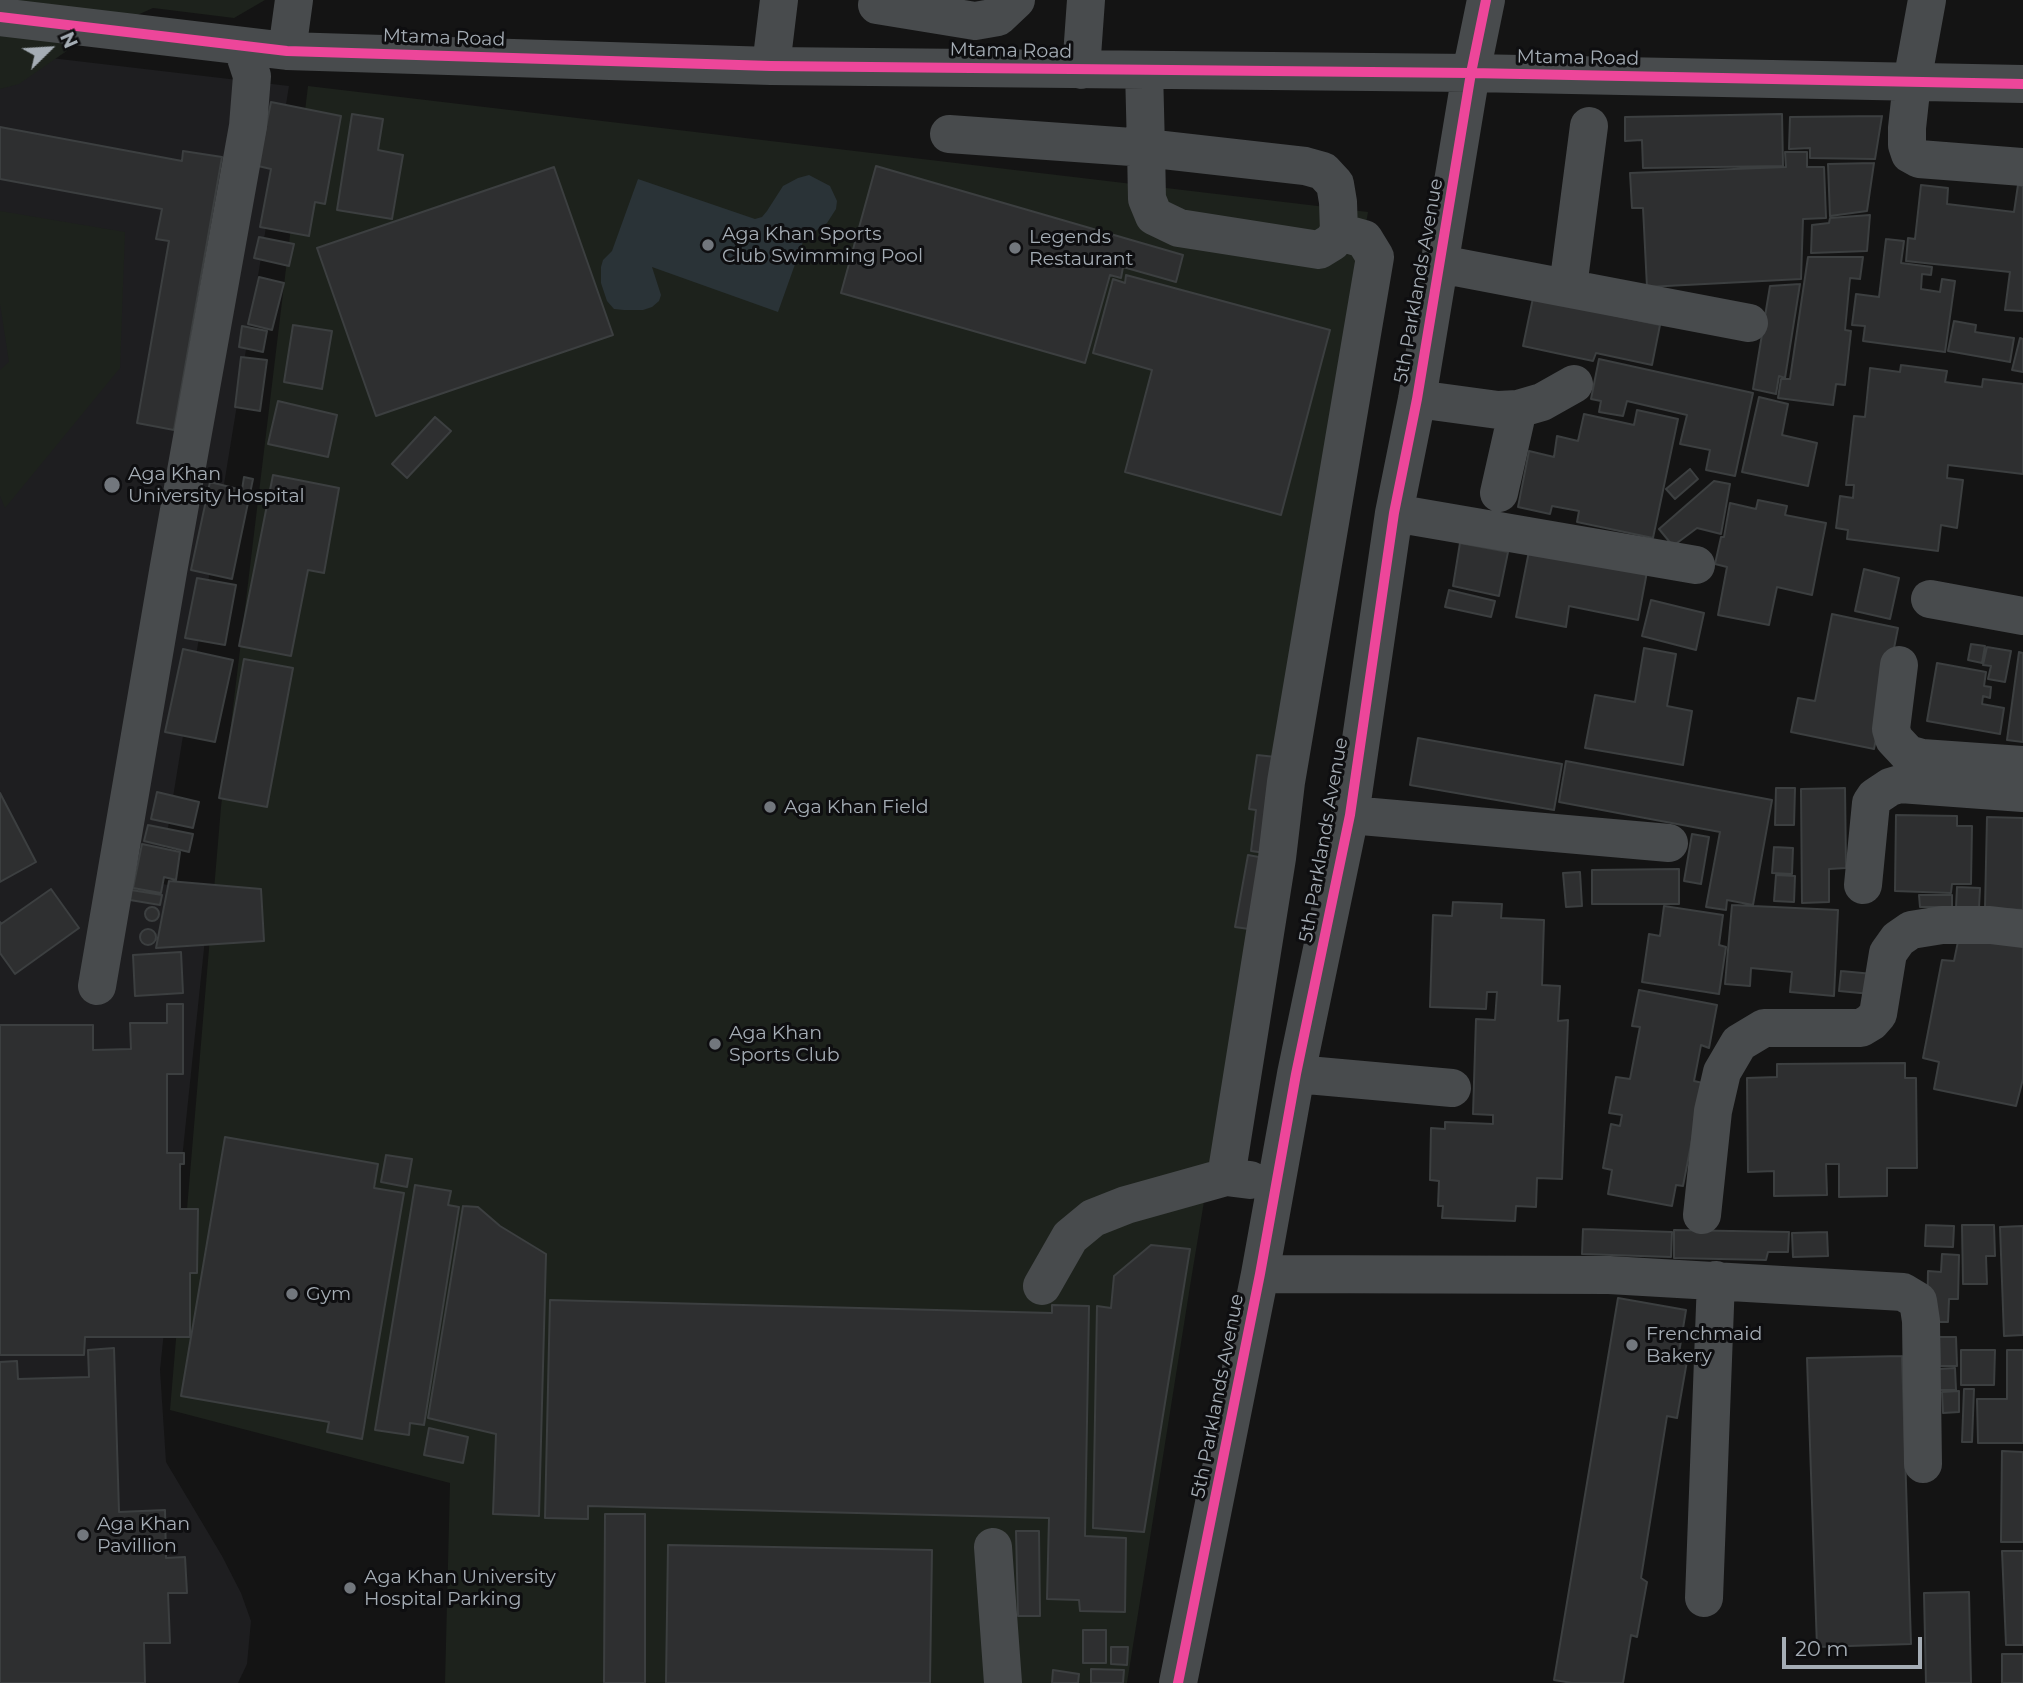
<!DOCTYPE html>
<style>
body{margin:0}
#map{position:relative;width:2023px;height:1683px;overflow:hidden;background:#141414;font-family:Montserrat,sans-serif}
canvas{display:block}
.north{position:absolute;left:14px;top:14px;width:70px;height:70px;-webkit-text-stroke:5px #0e0e10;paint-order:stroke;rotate:66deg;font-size:19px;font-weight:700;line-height:28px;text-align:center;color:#a5adb5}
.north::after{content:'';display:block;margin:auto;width:24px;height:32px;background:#a5adb5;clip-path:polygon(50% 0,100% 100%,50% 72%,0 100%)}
.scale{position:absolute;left:1782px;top:1637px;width:140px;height:32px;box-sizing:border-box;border:4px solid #a5adb5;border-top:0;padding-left:9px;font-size:21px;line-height:24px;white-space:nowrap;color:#a5adb5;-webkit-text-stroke:5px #0e0e10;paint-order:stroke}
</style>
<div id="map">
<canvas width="2023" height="1683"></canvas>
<div class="north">N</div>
<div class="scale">20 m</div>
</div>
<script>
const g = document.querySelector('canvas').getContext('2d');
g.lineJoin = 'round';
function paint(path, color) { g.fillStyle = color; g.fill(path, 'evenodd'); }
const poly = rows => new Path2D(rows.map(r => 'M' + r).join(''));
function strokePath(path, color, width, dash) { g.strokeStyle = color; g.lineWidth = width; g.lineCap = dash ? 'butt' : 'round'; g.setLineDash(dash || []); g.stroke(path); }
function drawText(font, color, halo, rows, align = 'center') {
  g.font = font + ' Montserrat,sans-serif'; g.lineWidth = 6; g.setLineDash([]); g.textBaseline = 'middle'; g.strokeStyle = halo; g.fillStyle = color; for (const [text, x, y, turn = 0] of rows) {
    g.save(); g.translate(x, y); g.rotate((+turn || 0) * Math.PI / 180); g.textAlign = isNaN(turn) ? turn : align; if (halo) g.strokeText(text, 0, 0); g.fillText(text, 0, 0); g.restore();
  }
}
const built = poly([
 [0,52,289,86,159,883,189,890,205,939,160,1370,166,1462,222,1556,241,1593,251,1621,247,1664,238,1683,0,1683]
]);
const green = poly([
 [0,0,265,0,234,18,153,8,84,39,19,84,0,89],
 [308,86,1368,212,1191,1280,1127,1683,445,1683,450,1483,170,1410,221,807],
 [0,211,125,232,120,368,5,508,0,496,0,370,9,362,0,304]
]);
const water = poly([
 [809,175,830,186,837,201,836,209,827,223,804,239,778,312,652,267,661,295,659,301,652,307,643,310,624,310,614,309,607,301,601,283,601,267,603,260,612,251,638,179,755,219,762,217,767,211,783,186,798,178]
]);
const building = poly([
 [271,102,341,116,325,204,315,202,309,236,260,227,271,169,258,166,271,102],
 [352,114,383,119,378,150,403,155,392,219,337,210,352,114],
 [1782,114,1783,166,1643,168,1642,140,1625,141,1625,117,1782,114],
 [1882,116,1875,159,1810,158,1810,148,1789,149,1790,117,1882,116],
 [0,127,182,161,183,151,222,157,174,430,137,423,169,241,156,239,162,209,0,179,0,127],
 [1785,152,1807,152,1807,167,1824,167,1826,218,1803,219,1801,279,1647,287,1643,208,1632,208,1630,173,1786,167,1785,152],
 [1874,163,1867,211,1830,216,1828,164,1874,163],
 [876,166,1183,255,1176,282,1123,267,1121,278,1110,275,1085,363,841,293,876,166],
 [554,167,613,335,376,416,317,248,554,167],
 [1921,185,1948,188,1947,204,2014,212,2018,185,2023,186,2023,311,2005,310,2010,272,1906,261,1908,238,1915,239,1921,185],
 [1870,215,1867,251,1811,253,1812,225,1829,223,1830,218,1870,215],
 [259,237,294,244,289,266,254,258,259,237],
 [1886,239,1904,241,1901,263,1932,267,1931,275,1922,274,1921,289,1940,292,1942,279,1955,281,1945,352,1863,341,1865,326,1852,325,1856,294,1879,297,1886,239],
 [1808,257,1863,257,1860,279,1850,278,1845,330,1851,331,1845,385,1836,384,1833,405,1778,398,1781,379,1790,379,1808,257],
 [1126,275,1330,330,1281,515,1125,472,1152,370,1093,353,1113,279,1125,283,1126,275],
 [259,277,284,283,272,330,248,324,259,277],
 [1800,284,1785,378,1779,376,1776,394,1753,389,1770,286,1800,284],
 [1533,298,1660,325,1652,365,1596,353,1593,361,1523,346,1533,298],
 [1954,321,1976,325,1975,332,2014,338,2010,362,1948,351,1954,321],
 [293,325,332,331,322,389,284,382,293,325],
 [242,326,267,331,263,352,239,347,242,326],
 [2020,338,2023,339,2023,372,2012,370,2020,338],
 [241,357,267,360,260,411,235,407,241,357],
 [1599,359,1753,393,1735,476,1706,470,1710,450,1680,444,1687,415,1627,401,1623,416,1599,412,1601,401,1591,399,1599,359],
 [1901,365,1947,371,1945,382,1982,387,1983,379,2023,384,2023,474,1948,465,1947,478,1963,480,1957,528,1941,525,1938,551,1847,539,1848,530,1836,528,1840,496,1853,498,1854,485,1846,485,1854,416,1865,417,1870,368,1900,372,1901,365],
 [1759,397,1788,404,1782,435,1817,443,1808,486,1742,472,1759,397],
 [278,401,337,415,328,457,268,444,278,401],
 [1637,410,1678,419,1653,538,1577,522,1579,511,1552,506,1550,514,1518,507,1529,451,1554,457,1557,436,1578,441,1584,414,1634,425,1637,410],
 [435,417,451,431,407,478,392,464,435,417],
 [1690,469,1698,479,1675,499,1666,489,1690,469],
 [273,475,339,488,324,573,308,570,291,656,239,646,273,475],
 [244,477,253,479,232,579,191,570,210,482,242,490,244,477],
 [1714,481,1730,484,1721,534,1697,528,1673,546,1659,529,1714,481],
 [1758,500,1787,506,1785,515,1826,523,1812,595,1777,587,1769,625,1718,615,1727,567,1715,564,1721,537,1724,537,1730,503,1756,509,1758,500],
 [1531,541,1649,561,1638,620,1569,606,1566,627,1516,617,1531,541],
 [1460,543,1508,552,1499,596,1453,586,1460,543],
 [1864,569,1899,578,1890,619,1855,611,1864,569],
 [197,578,236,585,225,645,185,638,197,578],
 [1449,590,1495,601,1491,617,1445,607,1449,590],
 [1651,600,1704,613,1696,650,1642,636,1651,600],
 [1832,614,1898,628,1874,749,1791,732,1798,698,1815,701,1832,614],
 [1971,644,1985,646,1982,663,1968,660,1971,644],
 [1987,647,2011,651,2005,682,1988,679,1991,666,1983,665,1987,647],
 [1644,648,1676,654,1667,706,1692,711,1683,765,1585,748,1595,695,1635,702,1644,648],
 [183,649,233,660,215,742,165,732,183,649],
 [2019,652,2023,653,2023,742,2007,740,2019,652],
 [244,659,293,668,267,807,219,798,244,659],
 [1937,663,1986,672,1984,686,1991,687,1990,698,1983,696,1982,704,2004,708,2000,734,1927,721,1937,663],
 [1418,738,1562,764,1554,810,1410,785,1418,738],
 [1257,755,1285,758,1273,854,1251,851,1256,810,1249,809,1257,755],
 [1566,761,1772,800,1753,905,1727,900,1726,910,1706,907,1720,832,1559,802,1566,761],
 [1776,788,1795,788,1794,825,1775,825,1776,788],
 [1845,788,1846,868,1829,869,1829,902,1802,903,1801,789,1845,788],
 [157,792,199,802,193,828,151,819,157,792],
 [0,793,36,862,0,882,0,793],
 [1896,815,1957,816,1957,826,1972,826,1971,884,1952,884,1951,893,1895,891,1896,815],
 [1987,817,2023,818,2023,910,1985,908,1987,817],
 [148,825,193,834,189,852,144,841,148,825],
 [1692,834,1709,837,1701,884,1684,881,1692,834],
 [142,844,180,852,176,880,164,877,161,893,133,888,142,844],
 [1774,847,1793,848,1792,874,1772,873,1774,847],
 [1248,855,1275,860,1263,931,1235,927,1248,855],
 [1679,869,1679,904,1592,904,1592,870,1679,869],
 [1580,872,1582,906,1566,907,1563,873,1580,872],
 [1776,875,1795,876,1794,902,1774,901,1776,875],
 [169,881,261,889,264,941,156,948,169,881],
 [1957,887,1980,888,1979,908,1956,908,1957,887],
 [51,889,79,928,15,974,0,953,0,922,1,924,51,889],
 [131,890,162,895,160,905,130,900,131,890],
 [1919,895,1952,895,1952,907,1920,907,1919,895],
 [1453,902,1502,904,1501,918,1544,920,1542,985,1560,986,1558,1021,1568,1020,1562,1179,1537,1178,1536,1207,1516,1206,1515,1221,1442,1218,1443,1206,1438,1206,1439,1181,1430,1180,1431,1128,1445,1129,1445,1122,1493,1124,1493,1115,1473,1114,1476,1019,1495,1020,1497,992,1487,992,1486,1009,1430,1007,1433,915,1452,916,1453,902],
 [1732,905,1838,910,1834,996,1790,992,1792,972,1751,968,1750,986,1725,984,1732,905],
 [1664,906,1723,915,1719,945,1726,947,1719,994,1642,982,1649,934,1660,936,1664,906],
 '145 914a7 7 0 1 1 14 0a7 7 0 1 1-14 0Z',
 [1961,927,2023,940,2023,1079,2016,1106,1934,1089,1939,1062,1923,1058,1942,960,1954,961,1961,927],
 '140 937a8 8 0 1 1 16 0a8 8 0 1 1-16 0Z',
 [181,952,183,993,135,996,133,955,181,952],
 [1841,971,1873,974,1871,994,1839,991,1841,971],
 [1639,990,1717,1005,1709,1048,1701,1045,1694,1081,1703,1083,1683,1186,1676,1185,1672,1206,1608,1194,1612,1170,1603,1168,1611,1124,1620,1126,1622,1115,1609,1113,1616,1077,1630,1079,1640,1027,1632,1026,1639,990],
 [167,1004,183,1004,183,1074,167,1074,167,1153,184,1153,184,1164,180,1164,180,1209,198,1209,197,1273,190,1273,190,1337,85,1337,84,1355,0,1355,0,1025,93,1025,93,1050,131,1049,130,1023,167,1023,167,1004],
 [1905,1063,1905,1078,1916,1078,1917,1168,1887,1168,1887,1196,1839,1197,1839,1164,1826,1164,1827,1195,1774,1196,1774,1171,1748,1172,1747,1078,1777,1077,1777,1064,1905,1063],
 [225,1137,378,1164,374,1188,404,1193,362,1439,327,1432,329,1422,181,1396,225,1137],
 [386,1155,412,1159,407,1187,381,1182,386,1155],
 [415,1185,451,1191,448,1205,459,1207,424,1425,410,1423,409,1435,375,1430,415,1185],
 [463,1206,478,1207,500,1226,546,1254,539,1516,493,1514,496,1434,428,1418,463,1206],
 [1926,1225,1954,1226,1953,1247,1925,1246,1926,1225],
 [1962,1225,1994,1225,1995,1256,1986,1256,1987,1284,1963,1284,1962,1225],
 [2023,1226,2023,1335,2004,1336,2000,1227,2023,1226],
 [1583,1229,1672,1232,1671,1257,1582,1254,1583,1229],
 [1674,1230,1789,1232,1788,1252,1768,1252,1766,1260,1674,1258,1674,1230],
 [1827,1232,1828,1256,1793,1257,1792,1233,1827,1232],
 [1151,1245,1190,1249,1144,1532,1093,1528,1097,1306,1111,1308,1114,1276,1151,1245],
 [1942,1254,1959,1255,1958,1299,1949,1299,1948,1322,1927,1322,1928,1271,1941,1272,1942,1254],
 [1618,1298,1686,1310,1678,1359,1687,1361,1677,1418,1667,1416,1641,1578,1647,1582,1637,1637,1631,1635,1623,1683,1572,1683,1554,1680,1618,1298],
 [550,1300,1052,1313,1052,1305,1089,1306,1085,1536,1126,1538,1125,1612,1080,1611,1079,1600,1047,1599,1049,1518,588,1506,588,1519,545,1518,550,1300],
 [1939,1337,1956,1337,1957,1366,1940,1366,1939,1337],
 [114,1348,119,1512,165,1510,166,1558,185,1557,187,1593,168,1593,170,1643,144,1643,145,1683,0,1683,0,1362,17,1361,18,1379,89,1377,88,1350,114,1348],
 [1961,1350,1995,1350,1994,1385,1961,1385,1961,1350],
 [2007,1350,2023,1350,2023,1443,1978,1443,1977,1399,2007,1399,2007,1350],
 [1902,1356,1911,1644,1817,1647,1807,1358,1902,1356],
 [1955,1368,1956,1390,1939,1390,1938,1369,1955,1368],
 [1964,1389,1974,1389,1972,1442,1962,1442,1964,1389],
 [1959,1391,1959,1412,1943,1413,1942,1392,1959,1391],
 [429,1428,468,1437,463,1463,424,1455,429,1428],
 [2002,1451,2023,1452,2023,1542,2001,1542,2002,1451],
 [605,1514,645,1514,645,1683,604,1683,605,1514],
 [1016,1531,1039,1531,1040,1616,1018,1616,1016,1531],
 [668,1545,932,1550,930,1683,666,1683,668,1545],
 [2002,1551,2023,1551,2023,1645,2006,1645,2002,1551],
 [1969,1592,1971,1683,1926,1683,1924,1593,1969,1592],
 [1083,1630,1106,1630,1106,1663,1083,1663,1083,1630],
 [1111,1647,1128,1647,1127,1665,1111,1664,1111,1647],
 [2002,1654,2023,1654,2023,1683,2002,1683,2002,1654],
 [1091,1669,1124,1670,1123,1683,1091,1683,1091,1669],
 [1053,1670,1079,1674,1078,1683,1052,1683,1053,1670]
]);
const minor = poly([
 [1927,0,1912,82,1907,128,1907,145,1910,154,1919,159,2023,167],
 [877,5,975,21,998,17,1016,0],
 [0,17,287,51,771,66,1471,73,2023,84],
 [287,51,294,0],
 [771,66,779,0],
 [1081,70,1086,0],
 [949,134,1146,148,1305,166,1323,171,1335,184,1338,202,1339,232,1332,242,1319,250,1179,228,1154,216,1147,199,1146,148,1144,70],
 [1440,264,1749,323],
 [1568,287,1589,126],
 [1417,399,1498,410,1518,409,1542,402,1574,384],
 [1499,493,1518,409],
 [1394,513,1696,565],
 [1930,599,2023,616],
 [1899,665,1891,729,1894,739,1908,754,1922,758,2023,765],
 [1350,815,1669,843],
 [1863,885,1871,803,1875,797,1890,787,1900,784,2023,793],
 [97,986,169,566,248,126,252,76,242,46],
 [1296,1074,1452,1088],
 [1226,1177,1277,858,1286,782,1375,257,1364,239,1339,232],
 [1702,1215,1713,1111,1722,1072,1739,1043,1764,1028,1861,1028,1871,1022,1878,1014,1888,953,1898,939,1911,930,1942,925,1990,925,2023,929],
 [1260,1274,1609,1275,1903,1292,1918,1301,1921,1321,1923,1464],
 [1042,1286,1070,1237,1093,1218,1126,1205,1226,1177,1250,1180],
 [993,1547,1003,1683],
 [1704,1598,1716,1280],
 [1178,1683,1260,1274,1296,1074,1350,815,1394,513,1417,399,1471,73,1486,0]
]);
const cycleway = poly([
 [0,17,287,51,771,66,1471,73,2023,84],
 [1178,1683,1260,1274,1296,1074,1350,815,1394,513,1417,399,1471,73,1486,0]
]);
const markers = [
 [708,245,7,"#72777d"],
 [1015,248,7,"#72777d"],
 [112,485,9,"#72777d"],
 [770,807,7,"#72777d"],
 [715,1044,7,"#72777d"],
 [292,1294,7,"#72777d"],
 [1632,1345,7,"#72777d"],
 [83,1535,7,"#72777d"],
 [350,1588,7,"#72777d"]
];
const streetNames = [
 ["Mtama Road",444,38,2],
 ["Mtama Road",1011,51,1],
 ["Mtama Road",1578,58,1],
 ["5th Parklands Avenue",1419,281,-80],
 ["5th Parklands Avenue",1324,840,-80],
 ["5th Parklands Avenue",1218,1396,-79]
];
const poiNames = [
 ["Aga Khan Sports",722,234],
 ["Club Swimming Pool",722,256],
 ["Legends",1029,237],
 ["Restaurant",1029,259],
 ["Aga Khan",128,474],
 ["University Hospital",128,496],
 ["Aga Khan Field",784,807],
 ["Aga Khan",729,1033],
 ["Sports Club",729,1055],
 ["Gym",306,1294],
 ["Frenchmaid",1646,1334],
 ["Bakery",1646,1356],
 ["Aga Khan",97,1524],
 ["Pavillion",97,1546],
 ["Aga Khan University",364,1577],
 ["Hospital Parking",364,1599]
];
paint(built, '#1e1e20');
paint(green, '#1d221c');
paint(water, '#2a3337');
paint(building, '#2e2f30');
strokePath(building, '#3c3f40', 2);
strokePath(minor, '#484b4d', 38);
strokePath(cycleway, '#ed469a', 10);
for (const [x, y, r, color] of markers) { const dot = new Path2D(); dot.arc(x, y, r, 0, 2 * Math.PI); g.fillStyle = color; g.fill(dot); strokePath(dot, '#0e0e10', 2.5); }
drawText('19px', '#a5adb5', '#0e0e10', streetNames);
drawText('19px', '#a5adb5', '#0e0e10', poiNames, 'left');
</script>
